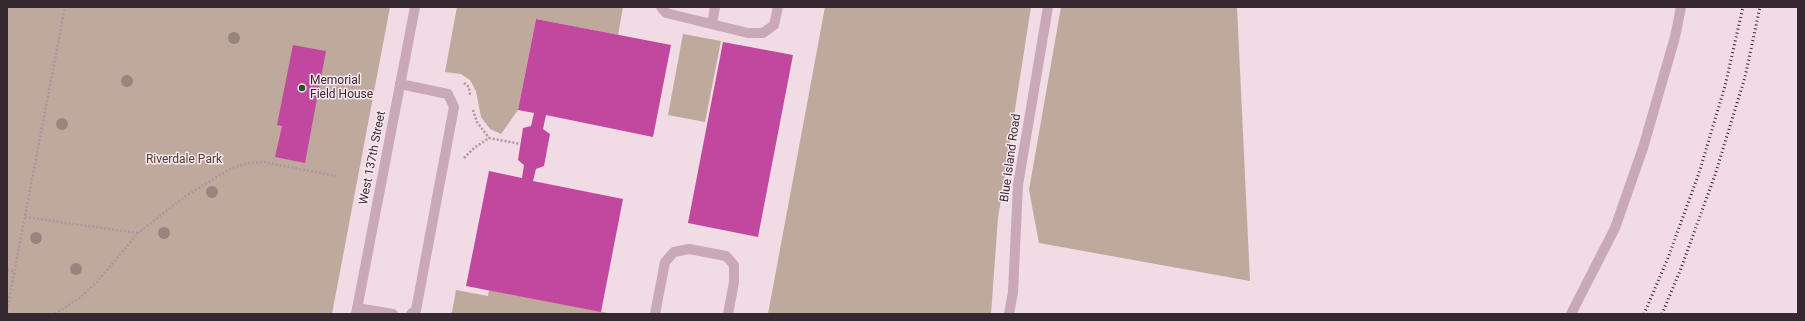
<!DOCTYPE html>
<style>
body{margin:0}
#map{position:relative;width:1805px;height:321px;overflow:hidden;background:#f1dbe4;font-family:Roboto,sans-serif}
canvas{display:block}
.frame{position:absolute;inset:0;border:8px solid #352831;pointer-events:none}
</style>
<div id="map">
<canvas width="1805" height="321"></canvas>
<div class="frame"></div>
</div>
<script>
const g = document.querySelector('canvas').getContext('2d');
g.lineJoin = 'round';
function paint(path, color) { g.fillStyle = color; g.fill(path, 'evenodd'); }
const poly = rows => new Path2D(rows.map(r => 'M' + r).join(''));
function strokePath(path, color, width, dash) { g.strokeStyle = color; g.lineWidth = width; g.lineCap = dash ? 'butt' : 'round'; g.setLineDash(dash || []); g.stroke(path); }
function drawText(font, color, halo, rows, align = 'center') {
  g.font = font + ' Roboto,sans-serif'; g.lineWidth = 3; g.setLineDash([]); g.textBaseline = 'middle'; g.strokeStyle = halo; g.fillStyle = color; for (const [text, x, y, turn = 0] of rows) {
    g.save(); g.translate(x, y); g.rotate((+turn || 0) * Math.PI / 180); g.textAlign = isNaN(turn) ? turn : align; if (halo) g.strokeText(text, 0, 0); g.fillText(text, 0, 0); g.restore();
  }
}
const green = poly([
 [7,7,390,7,332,314,7,314],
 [457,7,623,7,618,35,536,19,518,110,501,134,490,129,481,117,476,91,470,80,461,74,445,72],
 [825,7,1031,7,998,218,991,314,768,314],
 [1061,7,1237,7,1250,281,1039,243,1029,190],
 [683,34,721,41,705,122,668,115],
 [456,290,488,296,489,290,608,313,449,314,452,312]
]);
const building = poly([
 [536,19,671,45,653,137,546,115,543,129,550,134,544,166,536,169,533,181,623,199,601,312,466,286,489,171,522,178,524,165,518,160,523,128,531,126,534,113,518,110],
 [723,42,793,55,758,237,688,223],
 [293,45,326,51,305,163,275,157,282,126,277,125]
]);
const path = poly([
 [464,83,469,87,470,95],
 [473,110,477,122,489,138],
 [464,158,474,148,489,138,521,144],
 [25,217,138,233],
 [7,270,14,271],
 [7,310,65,7],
 [55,314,78,299,97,282,138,233,187,195,232,168,249,163,264,162,336,176]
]);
const service = poly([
 [661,7,666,13,748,33,763,33,774,25,778,7],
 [712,24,715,7],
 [400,84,448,94,454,107,416,310,411,314],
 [357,308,393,314],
 [655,314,665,262,674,252,689,249,726,256,734,265,734,282,728,314],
 [1009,314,1013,292,1018,185,1048,7],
 [1571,314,1615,228,1643,148,1675,37,1681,7]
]);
const minor = poly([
 [356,314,415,7]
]);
const rail = poly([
 [1644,314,1668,258,1699,173,1725,86,1743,7],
 [1662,314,1680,271,1715,175,1745,77,1760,7]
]);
const trees = [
 [234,38],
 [127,81],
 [62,124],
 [212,192],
 [164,233],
 [36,238],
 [76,269]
];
const markers = [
 [302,88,4,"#1f5625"]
];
const poiNames = [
 ["Memorial",310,81],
 ["Field House",310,95]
];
const streetNames = [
 ["West 137th Street",373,158,-79],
 ["Blue Island Road",1011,158,-82]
];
const parkNames = [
 ["Riverdale Park",184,160]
];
paint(green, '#bfa99c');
paint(building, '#c2489f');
strokePath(path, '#b492a4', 2.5, [2, 2]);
strokePath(service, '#c9a8b8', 10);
strokePath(minor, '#c9a8b8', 10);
strokePath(rail, '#352831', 3, [1, 3]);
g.fillStyle = '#9a847f';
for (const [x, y] of trees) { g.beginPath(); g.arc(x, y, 6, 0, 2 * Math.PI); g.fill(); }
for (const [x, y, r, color] of markers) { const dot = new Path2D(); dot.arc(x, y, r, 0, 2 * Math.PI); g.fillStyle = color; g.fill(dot); strokePath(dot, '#f9e7ef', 1.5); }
drawText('12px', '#352831', '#f9e7ef', poiNames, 'left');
drawText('12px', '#352831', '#f9e7ef', streetNames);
drawText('12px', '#533c2c', '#f9e7ef', parkNames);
</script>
